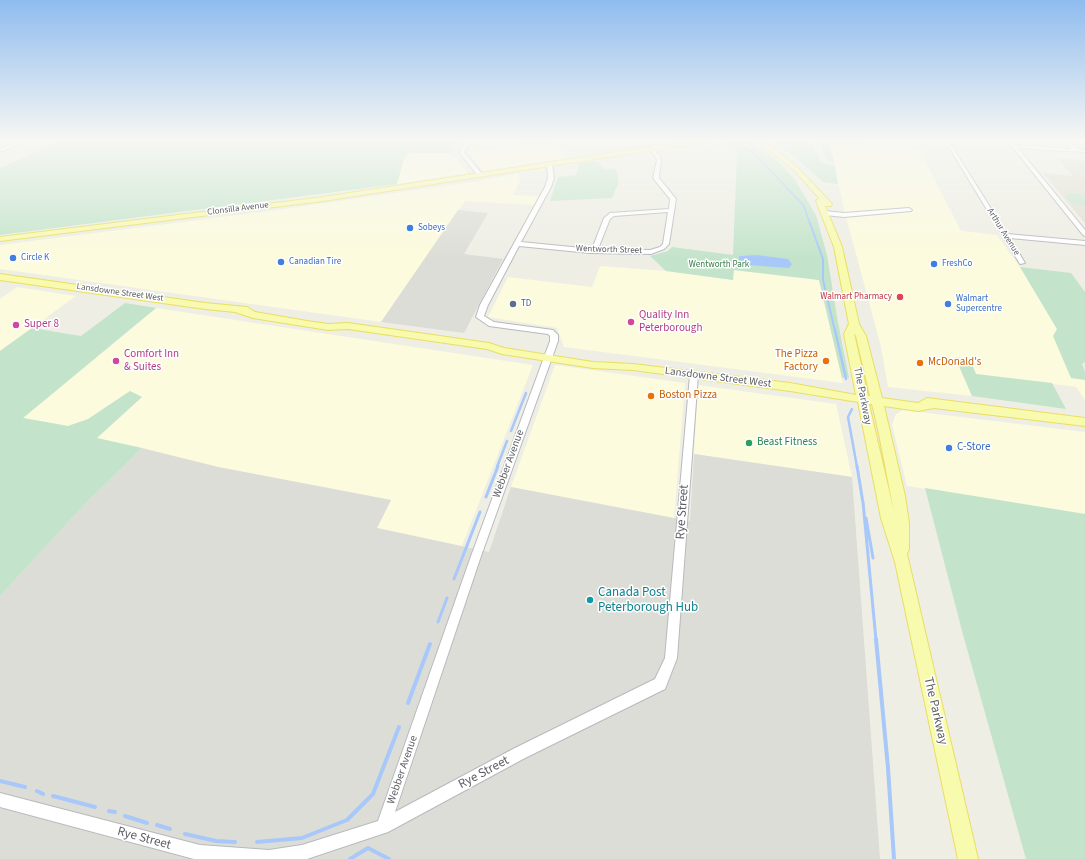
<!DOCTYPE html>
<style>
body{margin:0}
canvas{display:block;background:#eeeee5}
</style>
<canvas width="1085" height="859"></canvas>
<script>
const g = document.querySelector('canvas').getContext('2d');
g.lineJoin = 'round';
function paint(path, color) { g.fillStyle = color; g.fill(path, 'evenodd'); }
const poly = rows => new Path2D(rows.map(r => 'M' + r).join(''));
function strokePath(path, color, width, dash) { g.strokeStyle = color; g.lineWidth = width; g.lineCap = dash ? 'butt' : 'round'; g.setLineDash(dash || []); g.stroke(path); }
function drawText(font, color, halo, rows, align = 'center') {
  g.font = font + ' "Source Sans 3",sans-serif'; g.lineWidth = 3; g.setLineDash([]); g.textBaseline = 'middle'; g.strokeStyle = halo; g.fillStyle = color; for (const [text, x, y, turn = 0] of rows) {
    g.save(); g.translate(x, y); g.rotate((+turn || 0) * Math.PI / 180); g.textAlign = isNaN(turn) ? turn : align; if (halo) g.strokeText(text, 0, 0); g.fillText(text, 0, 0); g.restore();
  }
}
const commercial = poly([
 [514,139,549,139,570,158,484,171,468,152,518,146],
 [829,139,867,139,869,144,919,149,961,231,997,235,1020,267,1057,329,1071,378,1085,380,1085,400,1076,387,976,374,956,357,972,396,888,387,881,347,844,209],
 [410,153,451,153,468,173,397,184,404,158],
 [518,173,520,181,513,195,540,196,534,205,465,201,381,322,0,269,0,245,277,210,479,181],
 [600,266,666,271,733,280,733,270,819,280,843,383,564,347,557,328,488,317,508,277,592,287],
 [17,287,76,296,0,351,0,299],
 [156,308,533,365,462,546,377,528,391,500,218,467,96,438,142,397,130,391,88,420,68,426,23,418],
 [555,365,685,383,674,519,511,487],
 [698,385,836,404,852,477,694,454],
 [903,410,1085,432,1085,514,907,486,892,425,896,414]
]);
const industrial = poly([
 [458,210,488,213,464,254,503,259,464,333,381,322],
 [142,448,218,467,391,500,377,528,489,552,511,487,690,521,694,454,852,477,880,859,0,859,0,596,86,503]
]);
const education = poly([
 [1057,158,1085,161,1085,223,1043,173,1073,176]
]);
const green = poly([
 [64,139,465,139,451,153,410,153,404,158,397,184,0,235,0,168],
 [739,139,749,140,779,162,795,180,816,215,827,255,837,317,849,378,842,378,819,280,734,270,733,280,666,271,650,256,668,251,672,247,733,255,737,153,716,143],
 [769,139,809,139,821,162,835,166,838,184,823,182,796,158],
 [818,139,829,139,834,163,827,160],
 [597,161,605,169,616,168,619,182,612,198,550,201,558,177,576,175,580,163],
 [1065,193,1081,194,1085,198,1085,206,1072,204,1065,196,1068,196],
 [1020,267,1071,273,1085,292,1085,362,1082,364,1085,372,1085,380,1071,378,1053,336,1057,329],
 [125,303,156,308,23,418,68,426,88,419,130,391,142,397,97,438,142,448,86,503,0,596,0,351,32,328,81,336],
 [955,357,970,359,976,374,1052,383,1066,409,972,396],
 [925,488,1085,514,1085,859,1026,859,962,631]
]);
const water = poly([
 [757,255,788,259,792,264,789,268,747,265,739,262,739,256]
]);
const streamFar4 = poly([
 [737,143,754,153,804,206,810,224]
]);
const streamFar3 = poly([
 [810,223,823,259,823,280,835,331]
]);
const streamFar2 = poly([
 [835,330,846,379],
 [852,409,848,417,857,467],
 [511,431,526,393],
 [497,467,507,441]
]);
const streamFar1 = poly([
 [857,466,863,503],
 [486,497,498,466],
 [863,502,876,640],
 [866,518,873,558],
 [454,579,480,512],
 [438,622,447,598]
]);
const stream = poly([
 [876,639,888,768,894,859],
 [408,703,430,644],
 [0,781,25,787],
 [37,791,43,794],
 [53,796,95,807],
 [109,811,115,812],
 [125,816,147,823],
 [157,825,170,829],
 [185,834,216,841,235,842],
 [257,842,302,838,347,820,373,794,399,727],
 [350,859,368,848,389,859]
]);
const minor = poly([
 [24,139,30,139,0,152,0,149,24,139],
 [468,139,473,139,464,152,482,174,482,176,478,176,459,152,468,139],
 [944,139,948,140,1007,234,1085,241,1085,245,1010,238,1025,263,1020,264,944,139],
 [1006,139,1011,139,1015,145,1072,149,1062,139,1067,139,1078,149,1085,150,1085,152,1018,148,1085,230,1085,236,1083,235,1006,139],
 [649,148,653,148,659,155,661,160,659,178,676,199,669,244,664,249,651,254,590,253,519,246,488,305,484,316,494,322,553,330,558,335,558,341,480,559,395,812,515,748,655,679,665,658,690,375,694,372,698,375,677,658,665,689,525,758,388,832,307,859,194,859,0,807,0,793,200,845,269,850,302,845,378,821,470,559,550,341,550,336,548,334,489,326,476,317,480,305,545,187,548,178,547,164,552,165,554,178,551,187,521,242,592,249,604,218,610,213,669,209,670,199,653,178,657,160,655,156,649,149,649,148],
 [668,212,663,244,660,247,650,250,598,249,610,219,614,216,668,212],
 [909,208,912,210,911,211,844,217,825,215,822,213,825,211,844,213,909,208]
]);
const major = poly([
 [700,139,716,139,713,141,323,201,0,241,0,237,323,197,700,139],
 [754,139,761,139,798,168,832,204,831,206,825,206,842,247,859,324,866,336,882,398,918,403,927,398,1085,418,1085,426,934,408,918,411,884,406,905,496,909,523,909,549,907,554,978,859,958,859,895,562,881,518,858,402,790,391,633,370,593,368,502,354,487,349,348,329,328,330,253,318,235,312,205,309,0,280,0,274,205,303,247,307,255,312,307,321,328,324,348,323,489,343,504,348,593,362,633,364,790,383,856,395,844,334,849,324,834,247,816,201,819,198,794,170,754,139],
 [854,333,856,336,870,396,868,396,854,333],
 [869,404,872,404,879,434,894,512,869,404]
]);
const markers = [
 [410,228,4,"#3f7fe0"],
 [13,258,4,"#3f7fe0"],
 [281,262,4,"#3f7fe0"],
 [934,264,4,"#3f7fe0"],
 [900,297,4,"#e0444e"],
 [513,304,4,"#5c6f8a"],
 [948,304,4,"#3f7fe0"],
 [631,322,4,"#d1479c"],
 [16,325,4,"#d1479c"],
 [116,361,4,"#d1479c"],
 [826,361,4,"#e8710a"],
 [920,363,4,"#e8710a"],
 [651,396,4,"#e8710a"],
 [749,443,4,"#2e9e5b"],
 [949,448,4,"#3f7fe0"],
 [590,600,4,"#0f9aa8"]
];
const farStreetnames = [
 ["Clonsilla Avenue",238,209,-7],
 ["Arthur Avenue",1003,232,58],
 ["Wentworth Street",609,250,2],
 ["Lansdowne Street West",120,293,8]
];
const farShopnames = [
 ["Sobeys",418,228],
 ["Circle K",21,258],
 ["Canadian Tire",289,262],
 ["FreshCo",942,264],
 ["Walmart",956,299],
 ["Supercentre",956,309]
];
const farParknames = [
 ["Wentworth Park",719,265]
];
const farHealthnames = [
 ["Walmart Pharmacy",892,297]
];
const farServicenames = [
 ["TD",521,304]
];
const hotelNames = [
 ["Quality Inn",639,316],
 ["Peterborough",639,329],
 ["Super 8",24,325],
 ["Comfort Inn",124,355],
 ["& Suites",124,368]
];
const foodNames = [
 ["The Pizza",818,355,"right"],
 ["Factory",818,368,"right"],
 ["McDonald's",928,363],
 ["Boston Pizza",659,396]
];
const streetNames = [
 ["Lansdowne Street West",718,378,7],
 ["The Parkway",862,396,79],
 ["Webber Avenue",509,464,-70],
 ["Webber Avenue",403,770,-71]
];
const leisureNames = [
 ["Beast Fitness",757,443]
];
const shopNames = [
 ["C-Store",957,448]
];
const nearStreetnames = [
 ["Rye Street",683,512,-86],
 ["The Parkway",935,711,77],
 ["Rye Street",484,773,-28],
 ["Rye Street",144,839,15]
];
const nearCulturenames = [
 ["Canada Post",598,593],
 ["Peterborough Hub",598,608]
];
paint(commercial, '#fcfbdd');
paint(industrial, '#ddddd7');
paint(education, '#deded3');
paint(green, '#c3e4ca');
paint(water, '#a9c8fa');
strokePath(streamFar4, '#a9c8fa', 1.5);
strokePath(streamFar3, '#a9c8fa', 2);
strokePath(streamFar2, '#a9c8fa', 2.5);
strokePath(streamFar1, '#a9c8fa', 3);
strokePath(stream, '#a9c8fa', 4);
strokePath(minor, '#b7b9be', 2);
strokePath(major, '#eade63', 2);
paint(minor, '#fff');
paint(major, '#f8faae');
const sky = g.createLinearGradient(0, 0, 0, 259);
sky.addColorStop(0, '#8fbcef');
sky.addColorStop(0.54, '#f7f7f3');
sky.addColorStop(1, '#f7f7f300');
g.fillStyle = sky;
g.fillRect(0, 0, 1085, 259);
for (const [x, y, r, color] of markers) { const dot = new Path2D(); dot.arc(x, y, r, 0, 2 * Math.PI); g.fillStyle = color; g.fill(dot); strokePath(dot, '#fff', 1.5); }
drawText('9px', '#5d5f65', '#fff', farStreetnames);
drawText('9px', '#366cbe', '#fff', farShopnames, 'left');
drawText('9px', '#39804a', '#fff', farParknames);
drawText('9px', '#be3a42', '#fff', farHealthnames, 'right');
drawText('9px', '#4e5e75', '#fff', farServicenames, 'left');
drawText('11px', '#b23c85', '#fff', hotelNames, 'left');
drawText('11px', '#c56008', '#fff', foodNames, 'left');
drawText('11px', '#5d5f65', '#fff', streetNames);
drawText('11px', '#27864d', '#fff', leisureNames, 'left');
drawText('11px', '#366cbe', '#fff', shopNames, 'left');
drawText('13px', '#5d5f65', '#fff', nearStreetnames);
drawText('13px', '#0d838f', '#fff', nearCulturenames, 'left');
</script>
